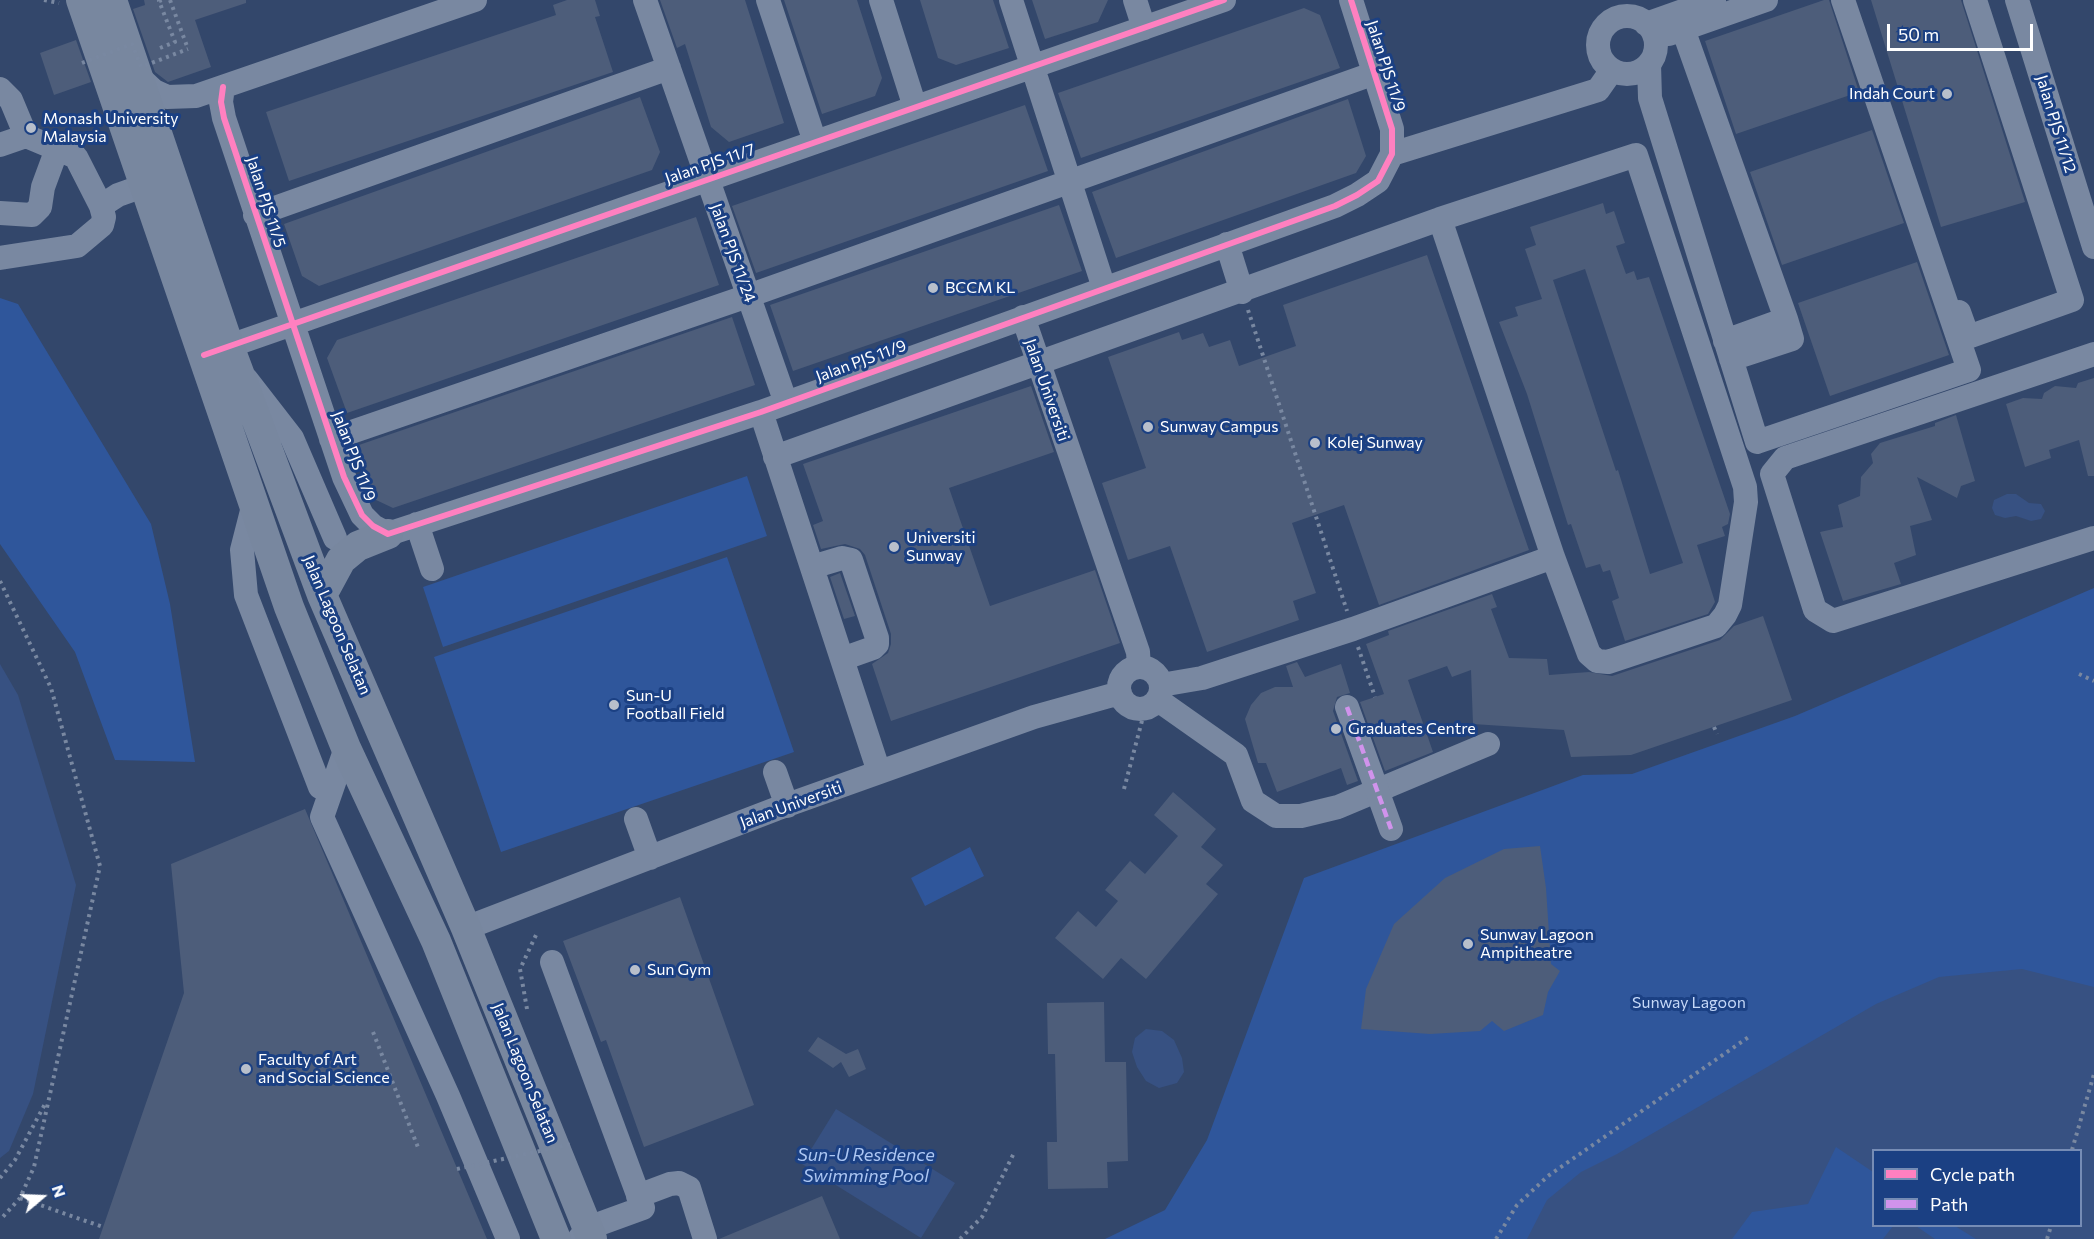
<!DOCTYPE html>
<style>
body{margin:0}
#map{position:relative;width:2094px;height:1239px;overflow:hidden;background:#33476b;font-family:Commissioner,sans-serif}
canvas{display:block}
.legend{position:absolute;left:1872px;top:1149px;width:210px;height:78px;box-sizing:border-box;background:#1b4083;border:2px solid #768cb5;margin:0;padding:8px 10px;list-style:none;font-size:18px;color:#fff}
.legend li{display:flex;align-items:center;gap:12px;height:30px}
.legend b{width:30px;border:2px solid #768cb5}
.north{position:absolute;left:12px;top:1167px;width:60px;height:60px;-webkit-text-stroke:4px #1b4083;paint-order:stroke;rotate:71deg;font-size:16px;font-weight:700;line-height:24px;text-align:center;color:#fff}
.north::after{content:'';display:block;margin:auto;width:21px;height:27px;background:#fff;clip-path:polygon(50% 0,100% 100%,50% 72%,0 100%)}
.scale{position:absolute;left:1887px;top:24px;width:146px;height:27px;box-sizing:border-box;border:3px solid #fff;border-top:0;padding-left:8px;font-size:18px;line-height:21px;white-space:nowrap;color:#fff;-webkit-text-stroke:4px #1b4083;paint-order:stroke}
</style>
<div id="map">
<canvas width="2094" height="1239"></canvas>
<ul class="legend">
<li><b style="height:8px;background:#ff80c0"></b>Cycle path</li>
<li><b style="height:8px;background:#d193ec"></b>Path</li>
</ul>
<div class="north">N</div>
<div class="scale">50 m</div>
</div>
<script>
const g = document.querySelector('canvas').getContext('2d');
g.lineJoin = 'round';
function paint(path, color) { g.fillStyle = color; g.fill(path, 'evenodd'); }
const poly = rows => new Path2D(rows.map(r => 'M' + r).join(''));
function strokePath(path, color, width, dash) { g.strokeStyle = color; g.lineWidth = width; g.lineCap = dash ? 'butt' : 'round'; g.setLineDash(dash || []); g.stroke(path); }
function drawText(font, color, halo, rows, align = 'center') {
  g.font = font + ' Commissioner,sans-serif'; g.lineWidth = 6; g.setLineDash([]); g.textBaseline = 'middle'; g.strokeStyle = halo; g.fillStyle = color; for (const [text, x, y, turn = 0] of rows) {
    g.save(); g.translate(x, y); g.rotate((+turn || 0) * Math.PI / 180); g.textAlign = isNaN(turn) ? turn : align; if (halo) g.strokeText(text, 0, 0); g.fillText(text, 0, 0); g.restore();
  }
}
const green = poly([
 [0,298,18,304,151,524,170,604,195,762,115,760,75,652,0,544],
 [747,476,767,536,443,647,423,587],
 [727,557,794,752,501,852,434,657],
 [2094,588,2094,1239,1105,1239,1165,1210,1207,1140,1304,878,1583,775,1632,774,1795,716],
 [1874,1150,2080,1150,2080,1226,1874,1226],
 [970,847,984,876,925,906,911,878]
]);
const water = poly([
 [2007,494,2016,494,2029,503,2041,504,2045,511,2041,519,2031,521,2016,516,2005,518,1995,515,1992,508,1994,500],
 [0,664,18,695,76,885,33,1094,9,1151,0,1158],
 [2022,969,2094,987,2094,1239,1976,1239,1955,1226,2080,1226,2080,1150,1874,1150,1873,1172,1836,1147,1808,1204,1752,1212,1732,1239,1527,1239,1547,1200,1581,1172,1617,1154,1876,1004,1939,977],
 [1146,1029,1162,1031,1174,1040,1182,1058,1184,1072,1177,1083,1159,1088,1146,1081,1137,1067,1132,1052,1135,1038],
 [836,1109,955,1183,921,1238,802,1164],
 [1893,1226,1916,1226,1935,1239,1883,1239]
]);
const building = poly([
 [144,0,246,0,246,3,195,20,211,67,168,82,155,72,133,9,145,5],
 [567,0,595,0,600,16,595,17,613,72,289,181,266,112,556,15,553,5],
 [660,0,745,0,784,123,729,142,711,127,685,44,677,48],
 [784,0,857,0,882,78,875,96,822,114],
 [920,0,993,0,1009,48,956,65,938,58],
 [1032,0,1108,0,1098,22,1045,39],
 [1824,0,1829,0,1859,92,1736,134,1705,41],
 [1871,0,1961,0,2025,202,1941,227],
 [1304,8,1320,15,1340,68,1081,158,1058,93],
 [76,40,91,82,54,95,40,53],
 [640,97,660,152,652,170,319,286,302,276,284,224],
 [1348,99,1366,156,1356,173,1116,258,1092,192],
 [1025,105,1048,171,756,273,732,206],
 [1872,130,1904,223,1782,265,1750,172],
 [1603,203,1606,214,1614,211,1625,243,1616,246,1626,274,1634,271,1637,280,1649,277,1730,514,1728,524,1722,527,1725,536,1697,545,1715,602,1708,614,1625,641,1612,601,1619,598,1610,570,1603,572,1600,564,1586,568,1571,524,1568,525,1527,394,1499,322,1518,316,1515,307,1542,299,1525,249,1536,245,1530,227],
 [1585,269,1683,563,1650,574,1618,470,1616,471,1553,280],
 [1059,205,1082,271,793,371,770,305],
 [696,217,719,285,347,413,327,358,337,340],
 [1427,255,1529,550,1379,605,1344,505,1292,523,1316,593,1293,601,1299,620,1207,652,1170,546,1128,560,1102,483,1146,468,1108,357,1179,332,1182,340,1203,333,1209,347,1230,340,1239,366,1296,346,1283,305],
 [1917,262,1949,355,1830,396,1798,303],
 [732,317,755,385,393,508,374,499,356,446],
 [2094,378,2094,476,2088,476,2079,440,2049,450,2051,458,2025,467,2006,404,2023,398,2042,399,2044,393,2055,386,2076,388,2078,383],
 [1031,386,1054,452,949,488,990,606,1095,570,1120,643,891,721,872,664,888,653,891,644,891,634,865,555,860,549,845,544,821,549,813,525,823,521,803,464],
 [1956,415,1975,481,1961,486,1957,498,1917,477,1932,520,1910,526,1916,555,1894,563,1901,584,1843,601,1820,532,1843,527,1838,505,1860,496,1861,477,1873,463,1871,454,1880,443,1935,426,1935,423],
 [840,573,855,616,844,619,830,577],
 [1492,594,1497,607,1491,609,1509,658,1547,659,1549,675,1589,672,1612,676,1720,640,1734,626,1763,616,1792,700,1631,755,1571,757,1564,730,1473,724,1471,670,1452,677,1447,666,1408,680,1433,752,1385,771,1360,702,1384,694,1366,644,1389,635,1388,631],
 [1297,662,1305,677,1341,664,1350,693,1337,697,1333,711,1358,781,1347,785,1341,768,1277,792,1266,763,1258,763,1245,719,1251,705,1261,693,1275,687,1293,687,1286,666],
 [1173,792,1216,829,1201,847,1223,865,1206,884,1218,894,1146,979,1121,958,1103,979,1055,938,1078,911,1096,927,1118,901,1105,890,1130,861,1145,874,1178,836,1154,815],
 [305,809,487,1239,99,1239,184,993,171,864],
 [1540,846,1546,888,1551,964,1560,971,1548,992,1543,1015,1504,1031,1492,1021,1480,1031,1430,1034,1361,1029,1366,989,1394,924,1445,878,1504,849],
 [680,897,754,1105,644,1147,606,1040,601,1042,563,941],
 [1104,1002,1105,1062,1126,1062,1128,1161,1107,1162,1108,1188,1048,1189,1047,1142,1057,1142,1055,1054,1048,1054,1047,1003],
 [818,1037,846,1054,858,1049,866,1069,849,1077,841,1062,833,1068,808,1051],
 [822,1196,840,1239,719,1239]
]);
const path = poly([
 [44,0,59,3],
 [170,0,188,49],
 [160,48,175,42,159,1,162,0],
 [1248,310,1347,611],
 [0,581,51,688,100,866,34,1167,20,1198,0,1220],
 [1358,647,1375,697],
 [2079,674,2094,681],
 [1714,727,1717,734],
 [1124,789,1143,717],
 [527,1009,520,969,537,933],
 [373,1032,419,1150],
 [2072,1150,2094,1074],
 [0,1178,15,1160,45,1104],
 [20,1198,103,1227],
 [960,1239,982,1217,1015,1151],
 [1496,1239,1517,1205,1548,1176,1750,1036],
 [2047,1239,2051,1226]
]);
const minor = poly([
 [645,0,786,403],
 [768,0,815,142],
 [881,0,915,107],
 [1011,0,1104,288],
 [1135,0,1144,28],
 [2017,0,2094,247],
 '1598 45a29 29 0 1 1 58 0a29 29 0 1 1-58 0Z',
 [1646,24,1714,0],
 [1683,29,1786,319,1725,341],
 [1669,34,1766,0],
 [1649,64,1650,98,1757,442,1969,370,1843,0],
 [138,76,154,91,167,97,196,96,475,0],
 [223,87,221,102,224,118,344,477,362,515,373,526,388,534,761,412,1335,206,1357,195,1378,181,1392,154,1392,129,1351,0],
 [0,89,11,100,26,136],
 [0,145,26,136,76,157,101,206],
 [1392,154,1598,90,1612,70],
 [0,213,32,215,40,207,43,187,57,149],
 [255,215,669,68],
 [1227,244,1242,292],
 [0,258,77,246,102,225,104,217,101,206,118,195,146,185],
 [1959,312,1968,337,2072,300,1975,0],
 [1023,317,1138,652,1139,667],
 [212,352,1224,0],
 [2094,354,1785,458,1772,474,1815,610,1833,621,2094,538],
 [1731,359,1792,339,1786,319],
 [247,380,292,438,335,538],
 [761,412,879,772],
 [331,439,748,296,1375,73],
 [775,457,1440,219,1636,155,1745,487,1746,502,1730,605,1725,615,1716,626,1608,662,1597,661,1589,654,1553,557,1440,219],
 [253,507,242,550,246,595,320,787],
 [417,524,432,569],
 [812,567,842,558,851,560,877,638,877,644,873,648,842,659],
 '1119 688a21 21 0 1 1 42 0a21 21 0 1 1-42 0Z',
 [1161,685,1202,678,1353,629,1553,557],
 [1158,700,1236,755,1253,801,1276,816,1301,816,1338,807,1488,744],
 [346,748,322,817,448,1096,508,1239],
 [775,772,787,806],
 [636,819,650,858],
 [466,928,776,809,1034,717,1120,693],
 [552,962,643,1208,588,1228,579,1239],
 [638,1196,670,1184,679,1183,689,1188,705,1239]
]);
const major = poly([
 [81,0,289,607,346,748,436,941,556,1239],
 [112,0,229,346,322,595,466,928,592,1239],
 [322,595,341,560,358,546,388,534]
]);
const pathBridge = poly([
 [82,63,132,44,141,67,188,49],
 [457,1169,572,1144]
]);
const minorBridge = poly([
 [1347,707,1391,829]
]);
const quiet = poly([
 [1347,707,1391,829]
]);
const cycleway = poly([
 [223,87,221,102,224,118,344,477,362,515,373,526,388,534,761,412,1335,206,1357,195,1378,181,1392,154,1392,129,1351,0],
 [204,355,1224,0]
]);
const markers = [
 [1947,94,6,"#b8bfcb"],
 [31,128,6,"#b8bfcb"],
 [933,288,6,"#b8bfcb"],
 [1148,427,6,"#b8bfcb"],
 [1315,443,6,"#b8bfcb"],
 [894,547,6,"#b8bfcb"],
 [614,705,6,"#b8bfcb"],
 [1336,729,6,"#b8bfcb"],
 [1468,944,6,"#b8bfcb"],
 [635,970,6,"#b8bfcb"],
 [246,1069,6,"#b8bfcb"]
];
const streetNames = [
 ["Jalan PJS 11/9",1386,66,72],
 ["Jalan PJS 11/12",2056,124,73],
 ["Jalan PJS 11/7",710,164,-19],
 ["Jalan PJS 11/5",266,202,72],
 ["Jalan PJS 11/24",733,253,70],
 ["Jalan PJS 11/9",861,361,-20],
 ["Jalan Universiti",1047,390,71],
 ["Jalan PJS 11/9",354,456,69],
 ["Jalan Lagoon Selatan",337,625,67],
 ["Jalan Universiti",791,805,-20],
 ["Jalan Lagoon Selatan",525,1073,68]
];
const poiNames = [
 ["Indah Court",1935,94,"right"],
 ["Monash University",43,119],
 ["Malaysia",43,137],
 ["BCCM KL",945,288],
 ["Sunway Campus",1160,427],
 ["Kolej Sunway",1327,443],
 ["Universiti",906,538],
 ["Sunway",906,556],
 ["Sun-U",626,696],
 ["Football Field",626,714],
 ["Graduates Centre",1348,729],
 ["Sunway Lagoon",1480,935],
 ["Ampitheatre",1480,953],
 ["Sun Gym",647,970],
 ["Faculty of Art",258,1060],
 ["and Social Science",258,1078]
];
const parkNames = [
 ["Sunway Lagoon",1689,1003]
];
const waterNames = [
 ["Sun-U Residence",866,1155],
 ["Swimming Pool",866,1176]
];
paint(green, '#2f569b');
paint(water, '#375182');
paint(building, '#4d5d7a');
strokePath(path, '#7988a1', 4, [3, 4.5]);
strokePath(minor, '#7988a1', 24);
strokePath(major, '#78879f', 30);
strokePath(pathBridge, '#7988a1', 4, [3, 4.5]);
strokePath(minorBridge, '#7988a1', 24);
strokePath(quiet, '#d193ec', 4.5, [9, 4.5]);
strokePath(cycleway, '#ff80c0', 6);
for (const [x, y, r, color] of markers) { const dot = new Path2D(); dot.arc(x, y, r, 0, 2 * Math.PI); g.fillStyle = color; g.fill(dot); strokePath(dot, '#1b4083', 2); }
drawText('16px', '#fff', '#1b4083', streetNames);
drawText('16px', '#fff', '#1b4083', poiNames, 'left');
drawText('16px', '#c5d8f8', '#1b4083', parkNames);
drawText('italic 18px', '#acc6f2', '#1b4083', waterNames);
</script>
